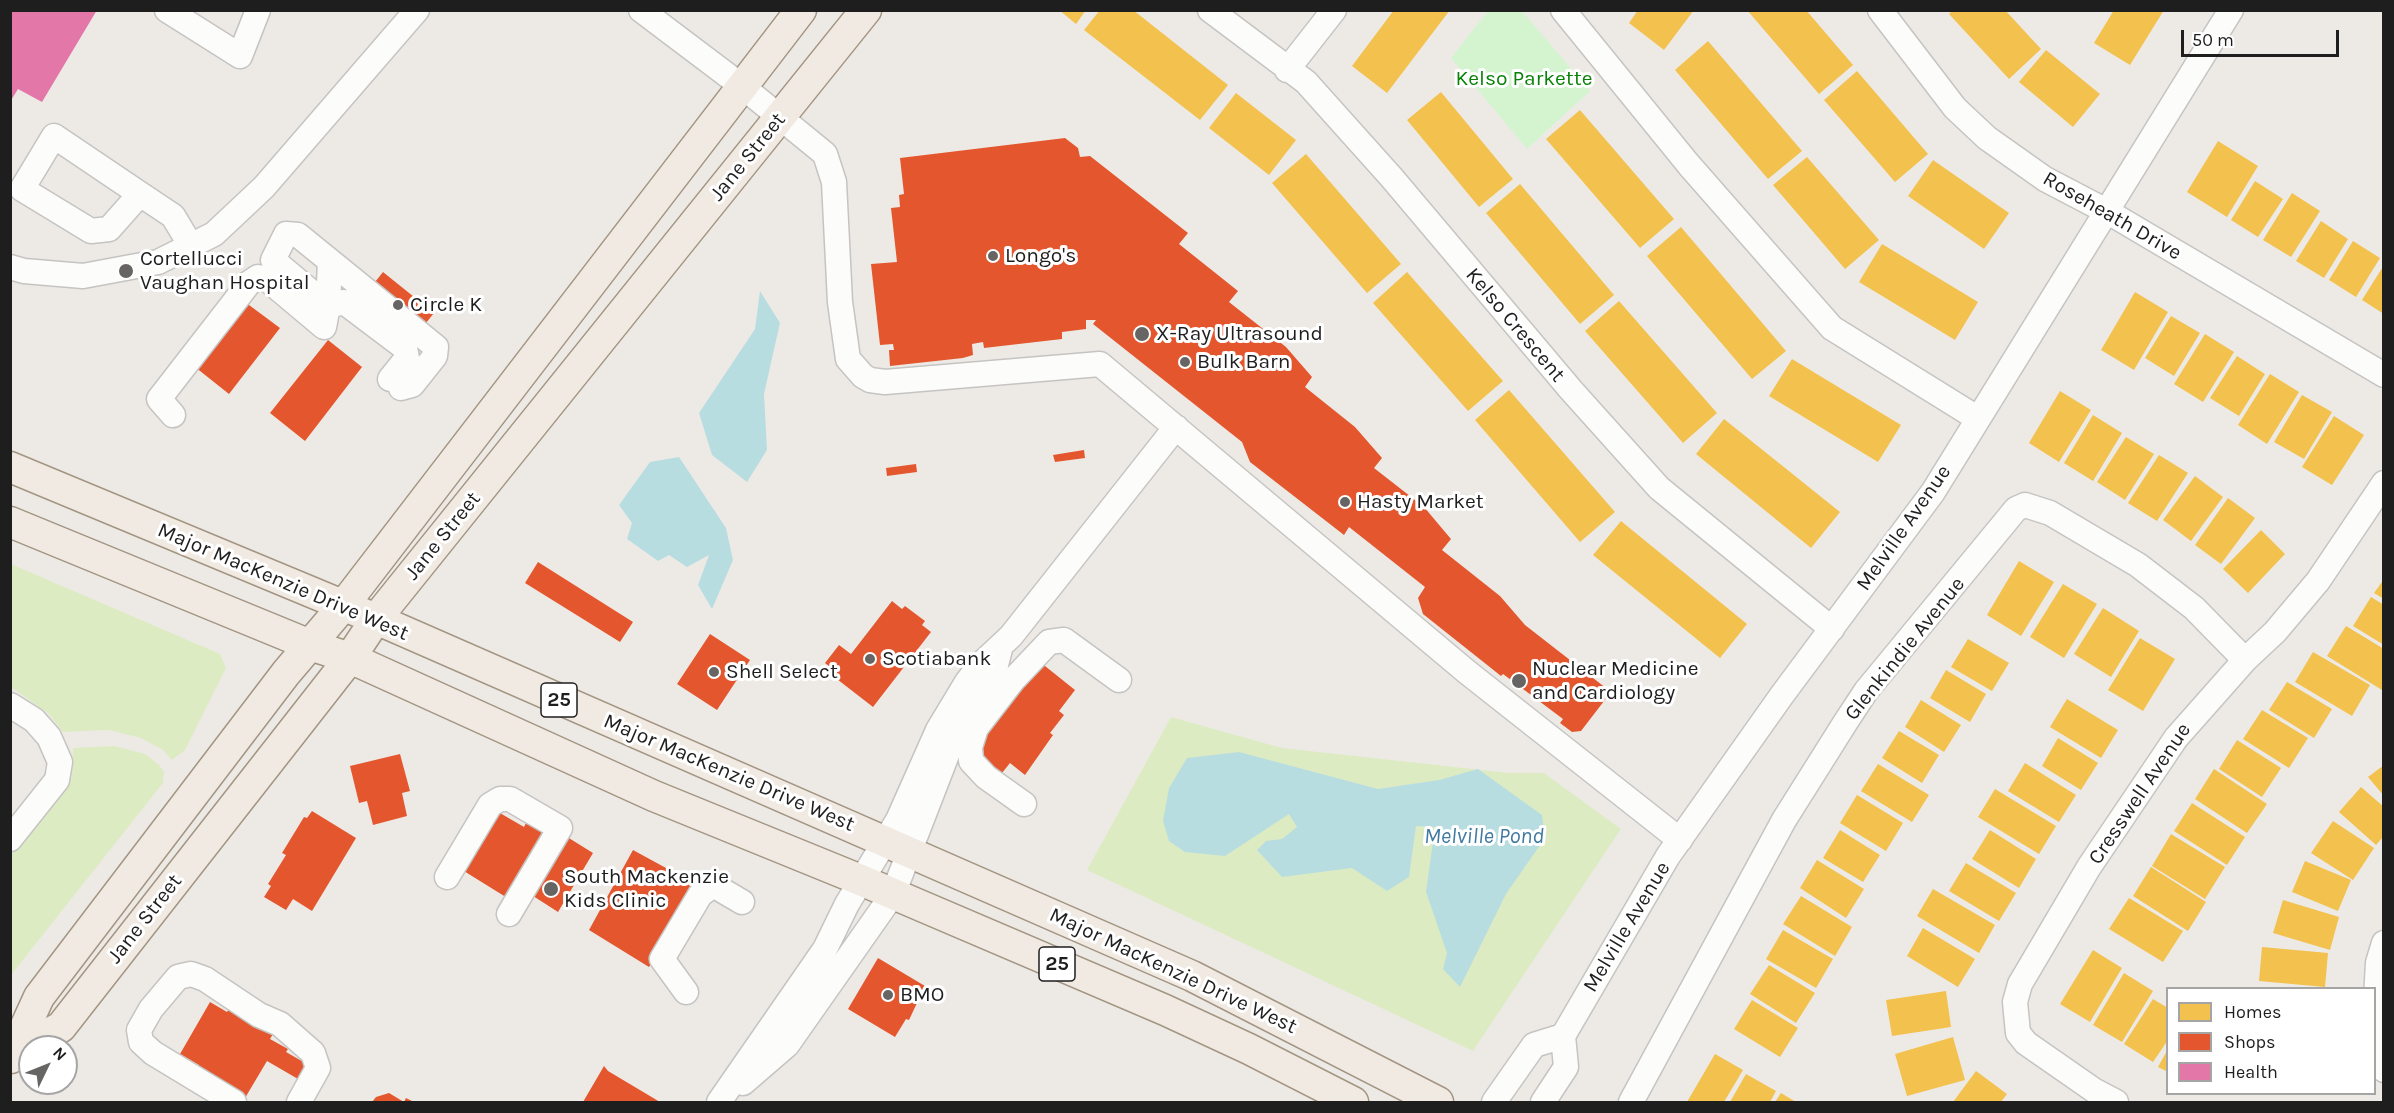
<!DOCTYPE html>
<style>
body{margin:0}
#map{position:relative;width:2394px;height:1113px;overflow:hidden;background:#edeae6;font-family:Karla,sans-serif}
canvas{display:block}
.frame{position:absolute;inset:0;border:12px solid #1e1e1e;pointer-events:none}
.legend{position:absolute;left:2166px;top:987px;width:210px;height:108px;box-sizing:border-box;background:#fff;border:2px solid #a5a5a5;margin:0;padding:8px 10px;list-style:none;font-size:18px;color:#1e1e1e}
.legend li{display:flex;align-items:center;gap:12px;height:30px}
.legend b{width:30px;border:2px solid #a5a5a5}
.north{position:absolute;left:18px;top:1035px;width:60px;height:60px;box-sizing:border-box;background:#fff;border:2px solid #a5a5a5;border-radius:50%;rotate:47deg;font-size:16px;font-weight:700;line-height:24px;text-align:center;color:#1e1e1e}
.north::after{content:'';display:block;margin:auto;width:21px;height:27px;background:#666564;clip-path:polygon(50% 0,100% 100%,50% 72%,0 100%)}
.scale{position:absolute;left:2181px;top:30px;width:158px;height:27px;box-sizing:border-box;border:3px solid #1e1e1e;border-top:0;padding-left:8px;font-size:18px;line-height:21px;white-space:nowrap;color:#1e1e1e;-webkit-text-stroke:4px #fff;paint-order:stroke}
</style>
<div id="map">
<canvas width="2394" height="1113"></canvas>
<div class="frame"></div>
<ul class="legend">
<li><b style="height:16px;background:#f2c14e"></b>Homes</li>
<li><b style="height:16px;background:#e4572e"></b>Shops</li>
<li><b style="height:16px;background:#e377a8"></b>Health</li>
</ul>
<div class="north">N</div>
<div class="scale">50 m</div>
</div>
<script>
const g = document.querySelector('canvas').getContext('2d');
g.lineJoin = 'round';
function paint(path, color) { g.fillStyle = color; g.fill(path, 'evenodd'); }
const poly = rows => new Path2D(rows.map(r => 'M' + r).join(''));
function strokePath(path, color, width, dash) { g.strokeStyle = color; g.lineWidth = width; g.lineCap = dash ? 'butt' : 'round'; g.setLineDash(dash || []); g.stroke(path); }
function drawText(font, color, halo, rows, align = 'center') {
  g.font = font + ' Karla,sans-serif'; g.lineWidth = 6; g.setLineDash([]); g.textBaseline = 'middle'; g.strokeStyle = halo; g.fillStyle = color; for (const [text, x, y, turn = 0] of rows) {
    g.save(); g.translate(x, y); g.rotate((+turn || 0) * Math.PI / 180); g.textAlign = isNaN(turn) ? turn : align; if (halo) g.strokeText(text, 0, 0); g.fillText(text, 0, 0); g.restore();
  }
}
const grass = poly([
 [11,564,220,654,226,668,185,750,172,760,163,750,141,738,109,730,63,732,49,714,11,687],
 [1171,717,1282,748,1509,773,1544,773,1621,829,1473,1051,1087,870],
 [115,746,145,754,158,764,164,771,163,783,11,975,11,855,72,777,73,748]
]);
const park = poly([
 [1488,11,1522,11,1590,91,1527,149,1451,58]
]);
const water = poly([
 [760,291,780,323,764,394,767,450,747,482,712,455,699,413,755,329],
 [679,457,726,528,733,560,712,609,698,585,709,555,687,567,669,555,658,561,627,539,632,523,619,505,650,462],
 [1239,752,1378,789,1439,780,1478,769,1542,815,1545,838,1506,894,1460,987,1443,969,1447,953,1426,892,1435,827,1416,826,1409,877,1387,891,1352,868,1282,877,1257,850,1266,841,1282,839,1297,827,1289,814,1225,856,1185,852,1169,841,1163,821,1169,788,1187,758]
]);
const homes = poly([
 [1059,10,1086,10,1076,24],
 [1100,10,1133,10,1228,85,1200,120,1084,30],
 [1394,10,1450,10,1387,93,1352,66],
 [1638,10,1694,10,1664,50,1629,23],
 [1747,10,1806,10,1853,65,1819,94],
 [1953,10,2005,10,2041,49,2009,79,1949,14],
 [2114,10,2164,10,2130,65,2094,43],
 [1708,41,1802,151,1768,179,1675,70],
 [2046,50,2100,94,2073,127,2019,82],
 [1857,71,1928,154,1895,182,1824,100],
 [1441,92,1513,179,1479,207,1407,120],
 [1236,93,1296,140,1269,175,1209,128],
 [1580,110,1674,219,1640,248,1546,139],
 [2218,141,2258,166,2227,217,2187,192],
 [1306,154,1401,264,1367,293,1272,183],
 [1807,157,1879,240,1845,269,1773,185],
 [1933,160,2009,213,1984,249,1908,196],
 [2255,181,2283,199,2258,237,2231,220],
 [1520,184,1614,295,1580,324,1486,213],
 [2292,193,2320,211,2291,257,2263,240],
 [2321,221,2348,239,2324,278,2296,261],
 [1681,227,1786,351,1752,379,1647,256],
 [2353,241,2380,258,2356,297,2329,280],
 [1882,244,1978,302,1955,340,1859,282],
 [2384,265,2384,314,2362,300],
 [1407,272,1503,381,1468,411,1373,303],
 [2135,292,2168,312,2134,370,2101,350],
 [1619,301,1717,413,1683,443,1585,331],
 [2171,316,2200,333,2174,376,2145,358],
 [2205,334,2234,352,2203,402,2174,384],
 [2237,356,2265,374,2239,416,2210,398],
 [1792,359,1901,425,1878,462,1769,396],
 [2270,374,2299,392,2267,444,2238,425],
 [1509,390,1615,512,1580,542,1475,420],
 [2060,391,2091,410,2059,462,2029,443],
 [2302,395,2332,412,2304,459,2274,442],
 [2093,415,2122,433,2093,481,2064,463],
 [2334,416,2364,435,2332,485,2302,467],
 [1724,419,1840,512,1811,548,1696,454],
 [2126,437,2154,454,2125,500,2097,482],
 [2159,455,2188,473,2157,521,2128,503],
 [2195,476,2223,497,2191,541,2163,520],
 [2228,498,2255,518,2221,564,2195,545],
 [1621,521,1747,624,1720,658,1593,555],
 [2261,530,2285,554,2248,593,2223,569],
 [2019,561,2054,582,2021,636,1987,615],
 [2384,579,2384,599,2374,593],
 [2063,584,2097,604,2064,658,2030,637],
 [2371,597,2384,605,2384,645,2353,626],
 [2103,608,2139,631,2111,677,2074,654],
 [2346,626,2384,649,2382,690,2327,656],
 [2140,638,2175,659,2143,711,2108,690],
 [1968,639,2009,663,1992,691,1951,667],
 [2313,652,2370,685,2352,716,2295,682],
 [1946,670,1986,694,1970,722,1930,698],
 [2287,682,2332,709,2314,738,2269,710],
 [2067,699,2118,730,2101,758,2050,727],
 [1921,700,1961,725,1944,752,1905,727],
 [2262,710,2308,738,2289,768,2243,739],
 [1899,731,1939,755,1922,783,1882,758],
 [2058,738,2098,763,2081,790,2042,766],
 [2237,740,2281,768,2262,797,2219,769],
 [2025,763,2076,795,2059,822,2008,791],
 [1878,764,1929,795,1912,822,1861,791],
 [2384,765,2384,796,2368,777],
 [2214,769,2267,804,2247,833,2195,799],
 [2361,787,2384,807,2384,836,2376,845,2339,812],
 [1995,789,2056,826,2039,854,1978,817],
 [1857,795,1903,823,1886,851,1840,823],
 [2192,803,2245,837,2227,865,2174,831],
 [2333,821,2374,848,2353,880,2311,853],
 [1840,830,1880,855,1863,882,1823,858],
 [1990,830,2036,859,2019,888,1972,859],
 [2171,834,2225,867,2205,899,2152,866],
 [1817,860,1864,889,1846,918,1800,888],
 [2305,861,2351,880,2338,911,2292,892],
 [1966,863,2016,893,1999,921,1949,891],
 [2151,867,2206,902,2188,931,2133,896],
 [1933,889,1995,925,1979,953,1917,916],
 [1801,896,1852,927,1835,956,1783,924],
 [2129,898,2183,931,2163,962,2109,929],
 [2283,900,2339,917,2330,950,2273,933],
 [1923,928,1975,959,1958,987,1907,956],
 [1783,930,1833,959,1816,988,1766,959],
 [2262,947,2328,953,2325,987,2259,981],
 [2093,950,2122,968,2090,1022,2060,1004],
 [1769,965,1815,993,1796,1023,1750,994],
 [2124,973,2153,991,2122,1042,2093,1025],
 [1946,991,1951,1027,1892,1036,1886,1000],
 [2153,999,2168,1008,2168,1040,2153,1062,2124,1044],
 [1752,1000,1798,1028,1780,1057,1734,1029],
 [1953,1037,1965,1080,1907,1096,1895,1054],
 [2168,1049,2168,1072,2158,1067],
 [1715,1054,1743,1070,1724,1102,1687,1102],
 [1976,1071,2007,1094,2001,1102,1953,1102],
 [1746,1074,1776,1091,1770,1102,1730,1102],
 [1781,1093,1796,1102,1775,1102]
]);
const shops = poly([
 [1065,138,1078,148,1080,157,1090,156,1188,233,1179,244,1238,291,1229,302,1286,347,1312,377,1305,387,1355,427,1382,458,1374,468,1424,507,1451,539,1442,550,1500,596,1525,625,1611,692,1581,731,1572,732,1560,723,1563,719,1503,674,1501,676,1423,614,1418,598,1425,587,1349,527,1344,535,1250,462,1242,442,1093,324,1096,320,1086,320,1086,329,1062,332,1062,339,984,348,983,342,972,344,973,355,963,358,890,366,889,350,894,350,893,344,880,345,871,264,897,262,891,208,900,207,899,195,904,194,900,158],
 [383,272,434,313,414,338,363,297],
 [245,302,280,328,229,394,195,367],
 [328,340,362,367,305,441,270,413],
 [1084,450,1085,458,1055,462,1053,455],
 [916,464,917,472,887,476,886,468],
 [538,562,633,622,620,642,525,583],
 [892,601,902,609,905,606,925,621,922,625,931,632,873,707,833,676,836,672,825,663,839,645,851,654],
 [710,634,750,660,717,710,677,684],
 [1040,662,1075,690,1059,711,1064,715,1050,733,1053,735,1025,775,1010,763,1002,773,976,753,985,742,980,738],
 [400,754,410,791,402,793,407,816,373,825,367,801,359,803,350,766],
 [493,809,524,827,528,819,549,832,509,899,459,868],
 [312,811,356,838,312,911,293,899,286,910,264,897,271,886,268,884,286,855,282,853,304,817,307,818],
 [564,835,593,853,558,912,530,894],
 [633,850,699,886,649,967,589,930],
 [878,958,925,986,909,1020,906,1019,895,1037,848,1009],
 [210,1002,227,1012,229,1009,273,1034,270,1039,288,1049,286,1052,307,1064,298,1079,267,1061,245,1098,196,1069,199,1065,180,1054],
 [604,1066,608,1071,660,1102,583,1102],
 [389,1093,404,1102,406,1098,414,1102,372,1102,376,1097]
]);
const health = poly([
 [10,10,97,10,42,102,18,89,10,102]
]);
const minor = poly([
 [167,10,240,56,258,10],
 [641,10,743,87,825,154,834,182,840,302,848,359,863,376,870,380,885,382,1100,364,1467,672,1680,840],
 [1210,10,1306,82,1392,178,1571,390,1659,488,1832,629],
 [1563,10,1689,165,1832,328,1977,418],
 [1880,10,1955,108,1987,138,2045,179,2108,212,2384,375],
 [1287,70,1334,10],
 [140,194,109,229,91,231,22,189,54,136,140,194,173,216,191,246],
 [330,261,328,306,344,302,405,348,407,358,390,379],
 [10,267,24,271,83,276,158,262,214,234,264,187,417,10],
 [173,415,159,399,249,283,258,277,268,280,324,327,328,306,273,260,286,234,298,235,436,347,435,356,412,385,401,388],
 [10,705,34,720,49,737,60,762,57,780,10,839],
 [1024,804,986,777,971,761,970,747,976,728,1013,680,1049,642,1064,640,1119,680],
 [447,877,490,805,500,799,510,799,560,828,509,914],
 [2384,943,2378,963,2376,998,2384,1070],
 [686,992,662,959,700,895,713,885,742,902],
 [743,1083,787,1045,893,894,948,752,993,677,1000,649],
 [234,1102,153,1053,141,1042,139,1030,151,1009,178,977,191,974,205,979,259,1015,280,1024,313,1053,318,1068,299,1102],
 [719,1102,825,949,847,904,898,820,938,730,967,682,980,665,1011,636,1176,427],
 [1494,1102,1534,1045,1563,1036],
 [1543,1102,1566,1067,1563,1036,1668,856,1782,695,1933,492,2231,10],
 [1631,1102,1784,820,1845,723,1866,691,2016,509,2025,505,2050,513,2138,565,2194,608,2245,660],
 [2116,1102,2095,1091,2026,1043,2018,1033,2015,1002,2020,984,2089,867,2176,738,2245,660,2275,632,2318,581,2384,483]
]);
const major = poly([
 [10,467,376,619,1192,976,1438,1102],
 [10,522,310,645,350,658,654,796,863,881,1165,1010,1249,1049,1353,1102],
 [15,1052,61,1027,350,658,376,619,866,10],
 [11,1058,39,997,286,673,343,606,801,10]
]);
const markers = [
 [993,256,6,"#666564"],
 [126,271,8,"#666564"],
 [398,305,6,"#666564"],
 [1142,334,8,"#666564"],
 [1185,362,6,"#666564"],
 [1345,502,6,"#666564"],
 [870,659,6,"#666564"],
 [714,672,6,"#666564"],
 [1519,681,8,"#666564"],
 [551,889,8,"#666564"],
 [888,995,6,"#666564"]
];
const shields = [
 [559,700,36],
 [1057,964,36]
];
const shieldNames = [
 ["25",559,700],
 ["25",1057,964]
];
const parkNames = [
 ["Kelso Parkette",1524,79]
];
const streetNames = [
 ["Jane Street",748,157,-51],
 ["Roseheath Drive",2112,216,30],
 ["Kelso Crescent",1515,325,50],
 ["Melville Avenue",1904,528,-55],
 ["Jane Street",443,536,-51],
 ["Major MacKenzie Drive West",283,582,23],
 ["Glenkindie Avenue",1905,649,-51],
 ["Major MacKenzie Drive West",729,773,23],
 ["Cresswell Avenue",2140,794,-56],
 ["Jane Street",145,919,-52],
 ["Melville Avenue",1627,927,-59],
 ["Major MacKenzie Drive West",1173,971,25]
];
const poiNames = [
 ["Longo's",1005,256],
 ["Cortellucci",140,259],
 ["Vaughan Hospital",140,283],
 ["Circle K",410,305],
 ["X-Ray Ultrasound",1156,334],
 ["Bulk Barn",1197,362],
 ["Hasty Market",1357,502],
 ["Scotiabank",882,659],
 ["Nuclear Medicine",1532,669],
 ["and Cardiology",1532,693],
 ["Shell Select",726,672],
 ["South Mackenzie",564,877],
 ["Kids Clinic",564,901],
 ["BMO",900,995]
];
const waterNames = [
 ["Melville Pond",1484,837]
];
paint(grass, '#ddebc3');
paint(park, '#d4f4d0');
paint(water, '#b8dde1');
paint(homes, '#f2c14e');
paint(shops, '#e4572e');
paint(health, '#e377a8');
strokePath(minor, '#c5c4c2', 27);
strokePath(major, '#a39582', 33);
strokePath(minor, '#fcfcfb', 24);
strokePath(major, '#f1eae3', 30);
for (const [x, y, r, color] of markers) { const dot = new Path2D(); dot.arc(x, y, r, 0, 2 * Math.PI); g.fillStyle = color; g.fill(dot); strokePath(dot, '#fff', 2); }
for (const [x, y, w] of shields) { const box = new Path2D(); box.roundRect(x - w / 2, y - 17, w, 34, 4.5); g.fillStyle = '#fff'; g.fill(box); strokePath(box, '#1e1e1e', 1.5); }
drawText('bold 20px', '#1e1e1e', null, shieldNames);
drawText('21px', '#088206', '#fff', parkNames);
drawText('21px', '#1e1e1e', '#fff', streetNames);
drawText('21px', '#1e1e1e', '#fff', poiNames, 'left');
drawText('italic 22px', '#417aa2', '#fff', waterNames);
</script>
